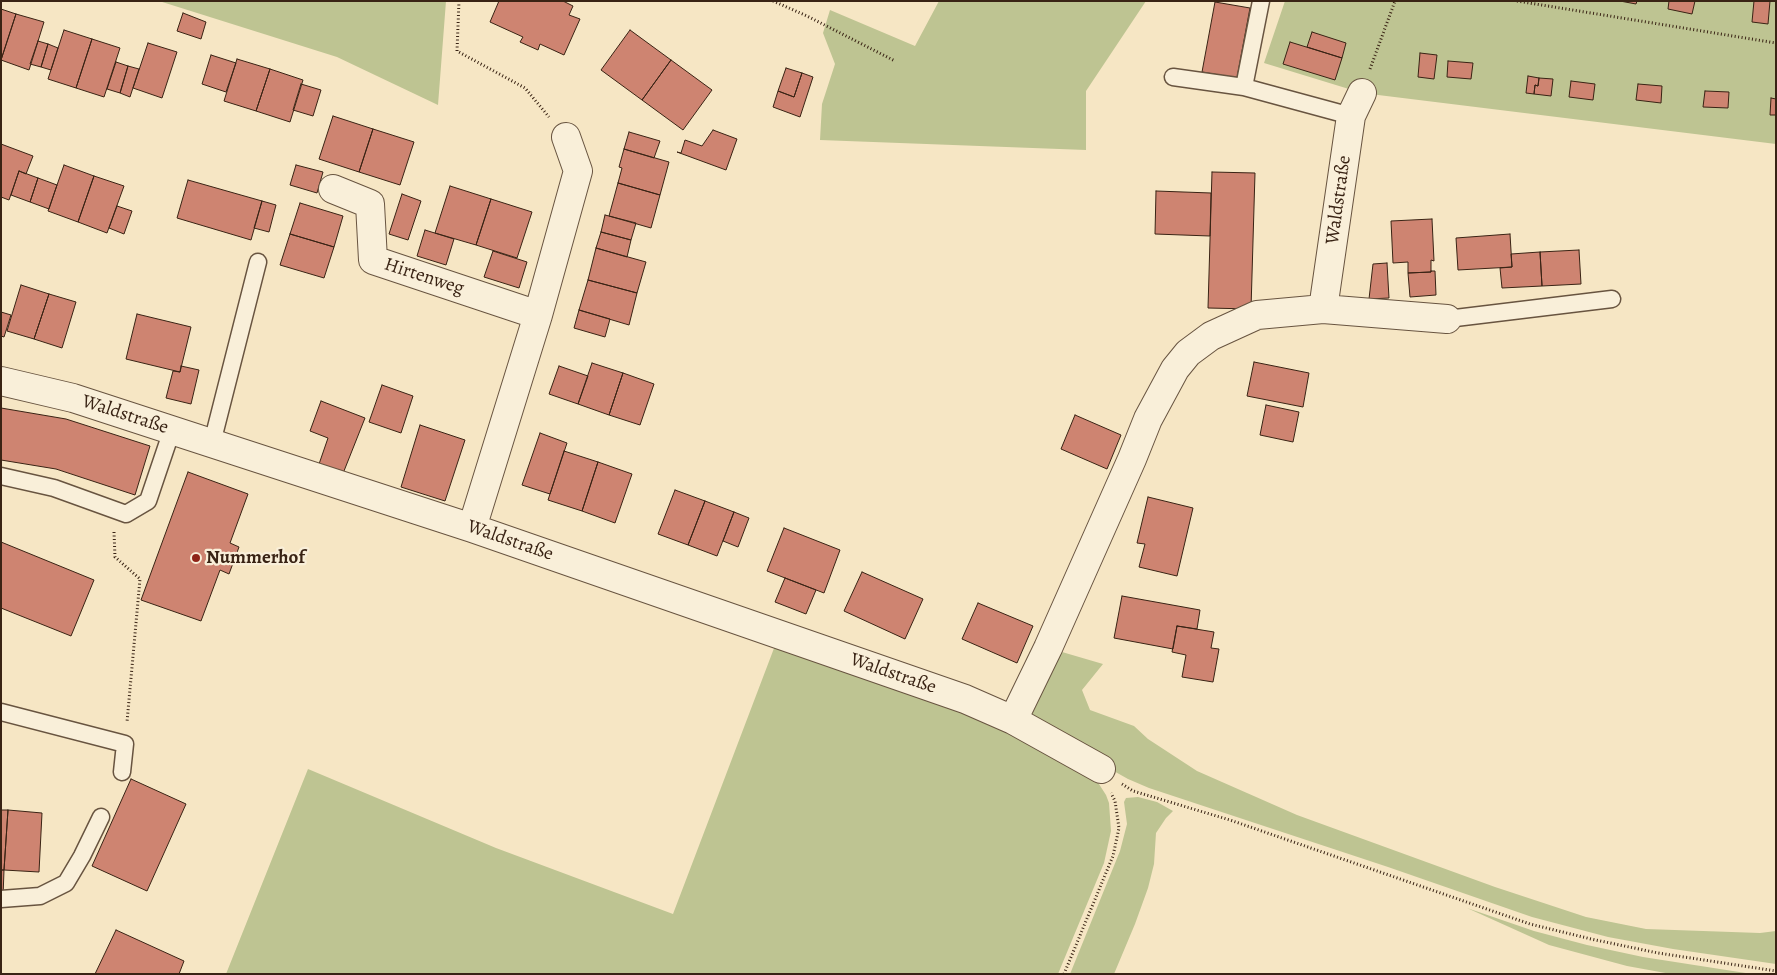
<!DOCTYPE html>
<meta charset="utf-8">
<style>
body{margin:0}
#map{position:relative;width:1777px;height:975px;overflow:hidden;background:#f6e6c4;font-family:Alegreya,serif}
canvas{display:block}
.frame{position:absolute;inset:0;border:2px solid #392314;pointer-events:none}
</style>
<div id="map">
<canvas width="1777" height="975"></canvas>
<div class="frame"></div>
</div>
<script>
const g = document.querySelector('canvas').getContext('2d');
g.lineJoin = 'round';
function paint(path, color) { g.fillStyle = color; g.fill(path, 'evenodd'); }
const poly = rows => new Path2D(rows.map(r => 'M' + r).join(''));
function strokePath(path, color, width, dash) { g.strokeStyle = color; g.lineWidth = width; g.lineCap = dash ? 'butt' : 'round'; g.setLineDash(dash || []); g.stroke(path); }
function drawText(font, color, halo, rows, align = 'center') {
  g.font = font + ' Alegreya,serif'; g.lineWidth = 4.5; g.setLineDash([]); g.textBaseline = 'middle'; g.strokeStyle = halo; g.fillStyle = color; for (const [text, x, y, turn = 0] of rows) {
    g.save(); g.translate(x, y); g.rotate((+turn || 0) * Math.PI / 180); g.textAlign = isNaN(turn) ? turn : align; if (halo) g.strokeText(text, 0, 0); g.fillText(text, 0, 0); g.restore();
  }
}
const green = poly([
 [159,1,446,1,438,105,337,57],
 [939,1,1146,1,1086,91,1086,150,820,140,822,104,835,64,823,33,830,10,915,46],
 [1285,1,1776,1,1776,144,1362,93,1264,63],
 [776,643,987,719,1097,781,1106,795,1109,803,1111,831,1104,863,1058,974,226,974,308,769,496,848,673,914],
 [1062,652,1103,664,1082,690,1090,710,1134,726,1148,739,1197,771,1297,815,1495,887,1586,917,1646,929,1760,933,1776,931,1776,964,1673,949,1608,937,1532,917,1388,867,1149,788,1128,779,1087,756,1030,716],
 [1138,797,1157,802,1173,811,1166,818,1156,833,1154,864,1148,888,1135,924,1114,974,1070,974,1120,851,1127,824,1124,802,1126,798],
 [1467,908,1534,931,1587,945,1643,957,1752,974,1671,974,1627,966,1549,945]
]);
const building = poly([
 [499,1,563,1,573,6,569,15,580,19,564,55,540,44,538,50,520,42,523,37,490,22,499,1],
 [1620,1,1637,1,1636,4,1620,1],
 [1669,1,1695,1,1692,14,1668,9,1669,1],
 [1754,1,1770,1,1768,24,1752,22,1754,1],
 [1215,2,1250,8,1237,78,1202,72,1215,2],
 [1,9,16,14,1,60,1,9],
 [183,13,206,22,201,39,177,31,183,13],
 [16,14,44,22,29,70,1,60,16,14],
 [64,30,92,39,76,88,48,79,64,30],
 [630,30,671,60,642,100,601,70,630,30],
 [1312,32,1346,43,1342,58,1307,47,1312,32],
 [92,39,120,48,104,97,76,88,92,39],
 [38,41,48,44,41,67,30,64,38,41],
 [1290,42,1342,58,1335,80,1283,64,1290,42],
 [148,43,177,52,162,98,133,88,148,43],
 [48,44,58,48,51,70,41,67,48,44],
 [1420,53,1437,55,1434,79,1418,77,1420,53],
 [211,55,236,63,226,92,202,84,211,55],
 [237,59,270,69,256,111,224,101,237,59],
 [671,60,712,90,683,130,642,100,671,60],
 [1448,61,1473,63,1471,79,1447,77,1448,61],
 [116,62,128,66,120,93,107,89,116,62],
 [128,66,139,69,130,97,120,93,128,66],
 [786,68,802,73,794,97,778,91,786,68],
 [270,69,303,80,290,122,256,111,270,69],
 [802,73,813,77,800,117,773,107,778,91,794,97,802,73],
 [1528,76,1539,78,1538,86,1535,85,1534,94,1526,93,1528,76],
 [1539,78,1553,79,1551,96,1534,94,1535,85,1538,86,1539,78],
 [1571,81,1595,84,1593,100,1569,97,1571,81],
 [301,84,321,90,313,116,293,110,301,84],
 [1638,84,1662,86,1661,103,1636,100,1638,84],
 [1705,91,1729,92,1728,108,1703,107,1705,91],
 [1771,98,1776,99,1776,115,1770,115,1771,98],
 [333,116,373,129,359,172,319,159,333,116],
 [373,129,414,142,400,185,359,172,373,129],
 [713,130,737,139,726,170,677,152,681,153,685,140,702,146,713,130],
 [629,132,660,141,654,158,624,149,629,132],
 [1,144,33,156,26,174,19,171,9,200,1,197,1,144],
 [624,149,669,162,660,195,618,183,622,168,619,167,624,149],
 [64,165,94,176,78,222,48,211,64,165],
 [296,165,323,172,317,193,290,185,296,165],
 [19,171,38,178,30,202,11,195,19,171],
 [1212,172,1255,173,1251,309,1208,308,1212,172],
 [94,176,124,186,107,233,78,222,94,176],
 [38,178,57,185,49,209,30,202,38,178],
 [188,180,262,201,251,240,177,218,188,180],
 [618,183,660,195,651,228,609,216,618,183],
 [450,186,491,199,476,245,435,233,450,186],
 [1156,191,1211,193,1210,236,1155,234,1156,191],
 [402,194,421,201,408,240,389,234,402,194],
 [491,199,532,212,517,258,476,245,491,199],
 [262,201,276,205,269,232,254,228,262,201],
 [300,203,343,216,334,247,290,234,300,203],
 [117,206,132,211,124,234,109,228,117,206],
 [605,215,636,223,631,240,601,232,605,215],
 [1432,219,1434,261,1431,260,1431,272,1408,273,1408,262,1393,263,1391,221,1432,219],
 [425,230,454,239,446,265,417,256,425,230],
 [601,232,631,240,627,257,596,248,601,232],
 [290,234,334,247,324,278,280,265,290,234],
 [1510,234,1512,267,1458,270,1456,238,1510,234],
 [596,248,646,262,637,293,588,280,596,248],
 [1579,250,1581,284,1542,286,1540,252,1579,250],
 [493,251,527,262,519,288,484,277,493,251],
 [1540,252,1542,286,1502,288,1500,268,1512,267,1511,254,1540,252],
 [1387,263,1389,298,1369,299,1373,264,1387,263],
 [1431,271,1435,271,1436,295,1410,297,1408,273,1431,272,1431,271],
 [588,280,637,293,629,325,579,310,588,280],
 [21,285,49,294,34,339,7,331,21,285],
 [49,294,76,302,62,348,34,339,49,294],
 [579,310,610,319,605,337,574,328,579,310],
 [1,312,11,315,4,337,1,336,1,312],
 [137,314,191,327,180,372,126,359,137,314],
 [1254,362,1309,373,1303,407,1247,396,1254,362],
 [592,363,623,373,609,415,578,404,592,363],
 [181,366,199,370,191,404,166,398,173,371,180,372,181,366],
 [559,366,588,376,578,404,549,394,559,366],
 [623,373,654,384,640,425,609,415,623,373],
 [382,385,413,396,401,433,369,422,382,385],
 [321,401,365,418,342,476,318,467,328,438,310,431,321,401],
 [1266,405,1299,412,1293,442,1260,435,1266,405],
 [1,408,66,419,150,446,135,495,56,469,1,460,1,408],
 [1075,415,1121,435,1107,469,1061,449,1075,415],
 [420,425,465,440,445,501,401,487,420,425],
 [540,433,567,443,550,494,522,485,540,433],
 [564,451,598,462,582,511,548,500,564,451],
 [598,462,632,474,615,523,582,511,598,462],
 [188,472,248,494,230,543,239,547,229,574,220,570,201,621,141,600,188,472],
 [675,490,705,501,688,545,658,534,675,490],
 [1148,497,1193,508,1177,576,1139,567,1145,544,1137,543,1148,497],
 [705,501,734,512,717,556,688,545,705,501],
 [734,512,749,518,738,547,723,541,734,512],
 [784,528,840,550,824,593,767,571,784,528],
 [1,542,94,580,71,636,1,608,1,542],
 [862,572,923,599,905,639,844,611,862,572],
 [785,578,816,590,806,614,775,602,785,578],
 [1122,596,1200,610,1197,629,1177,626,1173,649,1114,638,1122,596],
 [978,603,1033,626,1017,663,962,639,978,603],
 [1177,626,1214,632,1211,648,1219,649,1213,682,1182,677,1186,655,1172,652,1177,626],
 [131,779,186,804,147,891,92,866,131,779],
 [1,810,8,810,4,870,1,870,1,810],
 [8,810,42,813,39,872,4,870,8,810],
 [1,870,4,870,3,897,1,896,1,870],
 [116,930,184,961,179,974,95,974,116,930]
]);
const path = poly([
 [459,1,457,51,525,88,549,117],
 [773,1,807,16,895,61],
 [1517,1,1776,43],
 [1370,69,1395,1],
 [114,532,115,557,140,579,127,722],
 [1122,784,1133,791,1230,820,1530,924,1591,939,1658,953,1776,971],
 [1064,974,1113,856,1119,828,1115,801,1111,793]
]);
const service = poly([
 [1261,1,1244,87,1351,116],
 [1173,77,1244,87],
 [1447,319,1612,299],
 [212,443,258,262],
 [1,476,54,488,126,514,148,501,172,430],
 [1,712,125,744,122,772],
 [1,899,40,896,66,883,82,856,101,817]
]);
const minor = poly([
 [333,189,370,204,373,260,538,315],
 [1323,309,1351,116,1362,93],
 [1,381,73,398,472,528,965,699,1013,720,1048,648,1132,459,1148,419,1175,369,1188,353,1211,336,1257,315,1323,309,1447,319],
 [472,528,538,315,578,171,566,137],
 [1013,720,1101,769]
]);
const markers = [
 [196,558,5,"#8f2418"]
];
const streetNames = [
 ["Waldstraße",1339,200,-82],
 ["Hirtenweg",424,277,18],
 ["Waldstraße",125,415,18],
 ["Waldstraße",510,541,19],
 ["Waldstraße",893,674,19]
];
const poiNames = [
 ["Nummerhof",206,558]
];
paint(green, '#bec492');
paint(building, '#ce8471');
strokePath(building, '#392314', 1);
strokePath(service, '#685440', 19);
strokePath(minor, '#685440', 30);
strokePath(path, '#392314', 3, [1, 2.5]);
strokePath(service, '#f9efd9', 16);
strokePath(minor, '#f9efd9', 28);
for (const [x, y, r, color] of markers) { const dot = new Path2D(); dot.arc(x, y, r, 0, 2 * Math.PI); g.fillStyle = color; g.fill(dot); strokePath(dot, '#f9efd9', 2); }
drawText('19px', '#392314', '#f9efd9', streetNames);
drawText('bold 19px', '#392314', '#f9efd9', poiNames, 'left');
</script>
